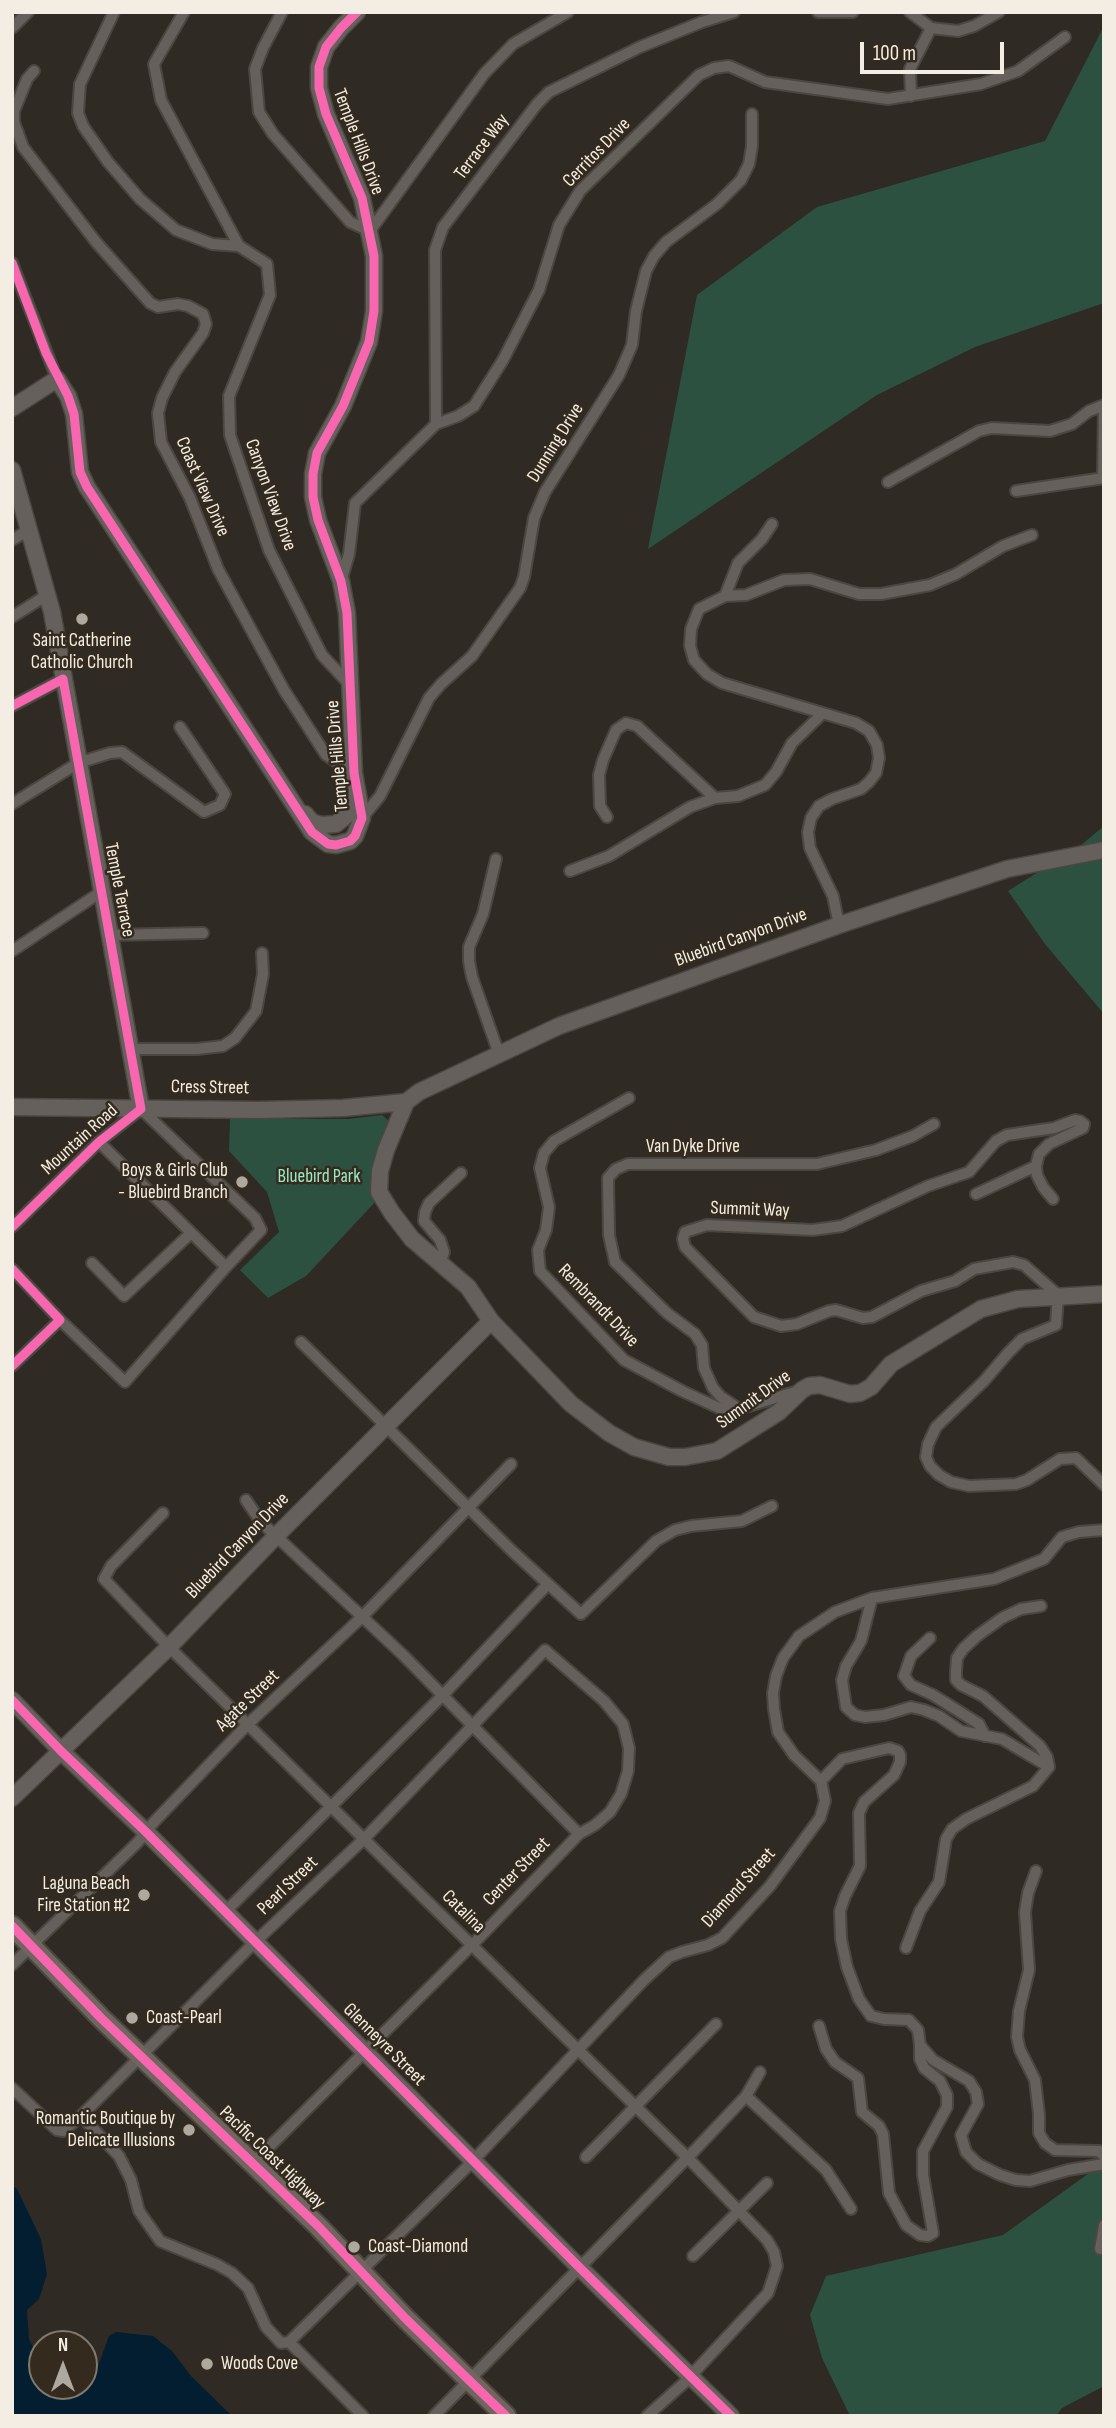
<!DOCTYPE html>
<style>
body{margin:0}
#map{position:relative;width:1116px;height:2428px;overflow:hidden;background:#2f2a23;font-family:"Sofia Sans Condensed",sans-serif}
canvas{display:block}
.frame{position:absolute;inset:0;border:14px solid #f3ede4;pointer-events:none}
.north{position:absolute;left:28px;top:2330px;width:70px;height:70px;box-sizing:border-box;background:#342b1e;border:2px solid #80796d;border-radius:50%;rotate:0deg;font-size:19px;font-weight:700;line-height:28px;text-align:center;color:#f3ede4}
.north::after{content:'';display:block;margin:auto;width:24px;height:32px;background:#aea9a0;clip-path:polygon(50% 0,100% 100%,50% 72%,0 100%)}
.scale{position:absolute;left:860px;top:42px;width:144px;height:32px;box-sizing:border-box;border:4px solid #f3ede4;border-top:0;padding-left:9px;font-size:21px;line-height:24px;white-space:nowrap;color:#f3ede4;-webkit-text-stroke:5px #342b1e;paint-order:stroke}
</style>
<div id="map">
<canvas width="1116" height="2428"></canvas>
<div class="frame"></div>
<div class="north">N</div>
<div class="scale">100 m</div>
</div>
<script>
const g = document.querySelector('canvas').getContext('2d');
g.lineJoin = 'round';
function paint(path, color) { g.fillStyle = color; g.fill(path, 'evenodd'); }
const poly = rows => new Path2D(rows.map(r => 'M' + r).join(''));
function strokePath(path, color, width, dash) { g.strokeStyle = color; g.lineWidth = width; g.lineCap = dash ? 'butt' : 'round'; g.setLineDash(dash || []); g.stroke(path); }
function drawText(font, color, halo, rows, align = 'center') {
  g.font = font + ' "Sofia Sans Condensed",sans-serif'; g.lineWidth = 5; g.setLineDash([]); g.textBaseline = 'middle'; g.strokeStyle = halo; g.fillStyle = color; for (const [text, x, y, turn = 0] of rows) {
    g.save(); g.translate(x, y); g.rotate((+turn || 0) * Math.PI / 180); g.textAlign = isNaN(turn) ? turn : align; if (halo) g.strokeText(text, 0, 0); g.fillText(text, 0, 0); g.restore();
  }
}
const green = poly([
 [1104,26,1104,303,975,347,877,395,648,549,697,295,817,207,1045,141],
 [1104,826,1104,1014,1045,944,1008,891,1081,845],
 [382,1115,390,1122,377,1200,306,1276,268,1298,240,1270,279,1232,267,1192,229,1151,230,1119,348,1119],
 [1104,2155,1104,2386,1062,2408,1056,2416,850,2416,822,2358,810,2315,826,2276,1003,2235,1103,2163]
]);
const water = poly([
 [12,2185,17,2189,41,2239,47,2274,39,2299,27,2310,29,2339,36,2353,42,2355,42,2386,84,2386,84,2378,98,2366,109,2336,116,2332,153,2336,172,2351,191,2376,232,2416,12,2416]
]);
const street = poly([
 [114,12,80,84,78,113,83,126,108,162,140,199,176,230,212,244,239,246],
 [184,12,154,64,161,100,239,246,267,264,270,295,229,396,230,435,269,550,322,655,349,684],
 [282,12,263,48,255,69,259,112,273,134,350,222,370,231,484,74,513,44,568,12],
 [818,12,853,12],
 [910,12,931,28],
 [12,28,28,12],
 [931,28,958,31,974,26,999,12],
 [34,71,27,79,14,111,14,122,23,147,96,242,150,303,158,307,178,304,188,306,203,314,206,324,203,333,175,372,162,398,158,413,161,442,190,498,218,569,284,690,326,755,354,773],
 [911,96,910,69,931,28],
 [12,263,57,379],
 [436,424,435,250,443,227,537,104,549,92,640,47,702,22,734,12],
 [1103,478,1104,408],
 [888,482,979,431,992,428,1050,431,1072,424,1089,411,1104,405],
 [1016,491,1104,478],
 [12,540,30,529],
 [341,581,349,554,355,503,436,424,458,416,474,406,503,360,539,290,559,225,580,191,699,75,714,68,729,66,765,82,888,99,981,84,1018,71,1065,37],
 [725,596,738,563,762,539,772,524],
 [12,617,47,595],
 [12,706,63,679],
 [12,804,78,763,110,753,122,752,204,812,220,805,225,794,180,727],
 [607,817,600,806,599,775,603,760,616,730,626,723,637,726,715,798],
 [362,818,380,796,429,698,441,684,472,656,520,588,524,577,534,518,545,492,619,375,632,345,636,311,646,271,654,256,666,242,717,204,741,180,749,164,752,146,752,114],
 [496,859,483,914,469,947,469,961,472,977,499,1054],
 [570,871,609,856,690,807,715,798,738,796,765,785,776,772,792,743,823,713],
 [839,925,833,896,810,848,808,832,811,818,819,806,832,799,861,789,869,782,876,773,879,758,877,745,869,731,856,723,722,683,707,674,694,660,690,646,691,629,699,609,725,596,746,595,784,580,810,579,859,594,881,594,930,585,956,574,1003,546,1032,535],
 [110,935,203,933],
 [12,951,101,892],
 [130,1049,197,1049,223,1046,235,1038,256,1011,263,974,262,953],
 [629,1098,554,1141,544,1153,540,1168,549,1207,546,1230,538,1250,540,1271,624,1360,682,1391,719,1408,739,1409,798,1391],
 [99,1142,226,1267],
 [976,1194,1036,1166],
 [1053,1199,1043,1187,1037,1175,1036,1166,1039,1154,1049,1144,1083,1128,1084,1124,1080,1121,1075,1120,1054,1128,1007,1135,996,1141,969,1172,928,1186,842,1226,813,1230,707,1225,685,1232,683,1239,685,1247,754,1317,781,1326,797,1324,829,1311,836,1310,863,1318,872,1317,921,1291,955,1281,974,1269,1013,1262,1024,1265,1058,1295,1056,1325,1022,1339,1008,1353,984,1381,936,1427,928,1444,926,1457,930,1466,939,1475,951,1482,969,1486,1016,1484,1027,1480,1060,1459,1076,1458,1104,1485],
 [12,1227,99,1142,141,1109,255,1218,261,1230,226,1267,125,1382,60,1320,12,1269],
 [92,1263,124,1296,191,1233],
 [440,1263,444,1252,440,1240,424,1221,425,1212,429,1203,461,1173],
 [301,1342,511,1550,581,1614,656,1541,675,1530,691,1526,742,1521,772,1506],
 [12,1366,60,1320],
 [739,1409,721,1397,713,1388,704,1368,702,1345,695,1334,667,1313,615,1262,609,1235,608,1178,616,1169,628,1164,817,1164,876,1150,913,1136,934,1124],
 [246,1500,261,1522,403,1655,579,1834],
 [163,1513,111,1566,104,1579,169,1647,688,2158,767,2240,774,2252,777,2266,768,2293,684,2383,647,2416],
 [872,1598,861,1641,846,1666,842,1680,846,1707,855,1715,865,1717,884,1715,911,1707,924,1710,939,1716,961,1731,1002,1739,1049,1767],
 [1041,1606,1021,1609,1002,1618,977,1636,963,1649,957,1658,956,1672,956,1680,961,1685,983,1696,1040,1746,1047,1757,1049,1767],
 [930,1638,911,1656,904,1676,911,1685,933,1695,979,1724,985,1736],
 [821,1781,842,1759,889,1748,898,1751,900,1755,900,1762,894,1775,864,1802,859,1813,860,1866,845,1896,840,1911,841,1939,847,1967,859,1999,871,2016,884,2019,909,2020,918,2030,920,2045,933,2060,969,2081,976,2092,978,2104,961,2135,966,2152,978,2164,1000,2175,1016,2180,1030,2181,1068,2170,1104,2164],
 [1036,1871,1028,1893,1025,1912,1029,1970,1019,2011,1017,2037,1020,2050,1035,2080,1039,2114,1039,2133,1045,2143,1055,2150,1099,2151,1104,2156],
 [225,1912,443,1695,547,1585],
 [906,1948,920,1911,939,1882,946,1839,952,1829,966,1819,1033,1786,1049,1767],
 [12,1965,138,1842,153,1823,248,1724,362,1617,511,1464],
 [819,2026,826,2049,835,2062,858,2078,862,2112,879,2126,883,2134,889,2193,906,2225,920,2235,928,2236,933,2233,923,2175,923,2151,947,2107,947,2095,940,2081,924,2068,920,2059,920,2045],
 [12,2088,57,2130,63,2131,81,2116,256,1941,365,1838,545,1650,604,1701,623,1724,629,1748,628,1771,621,1794,610,1812,595,1825,579,1834,478,1939,252,2164],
 [746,2096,826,2170,851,2209],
 [81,2116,119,2156,131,2180,139,2211,160,2241,216,2264,232,2273,248,2288,266,2327,281,2343,289,2342,363,2416],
 [586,2157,716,2024],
 [1100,2249,1104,2225],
 [693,2256,767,2183],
 [289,2342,467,2167,644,1980,669,1957,682,1952,708,1945,722,1938,770,1886,820,1818,825,1801,821,1781,794,1755,778,1732,774,1709,773,1693,776,1676,783,1658,799,1636,835,1612,872,1598,994,1579,1044,1559,1062,1537,1079,1532,1104,1530],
 [434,2416,693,2152,746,2096,760,2072]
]);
const secondary = poly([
 [12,408,57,379,68,396,74,414,80,472,87,487,312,832,328,844,336,845,350,841,355,836,362,818,354,773,347,613,341,581,318,520,313,497,313,474,317,453,343,406,369,342,374,311,374,256,362,198,326,114,319,88,319,67,326,47,341,28,357,12],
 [12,470,52,612,141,1109],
 [305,814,312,822,321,825,336,824,348,814,357,794],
 [1104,850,1007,869,839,925,559,1026,419,1092,406,1102,386,1150,380,1171,379,1192,392,1213,412,1239,468,1287,491,1321,571,1404,609,1433,634,1447,669,1457,685,1457,717,1451,779,1412,802,1390,809,1386,820,1385,850,1394,860,1393,871,1387,891,1364,981,1309,1018,1299,1104,1294],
 [12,1107,258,1110,343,1108,406,1102],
 [12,1700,61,1751,146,1832,580,2268,731,2416],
 [12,1798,169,1647,276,1536,491,1321]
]);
const highway = poly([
 [12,1926,101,2018,318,2226,405,2318,506,2416]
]);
const cycleway = poly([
 [12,263,46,353,68,396,74,414,80,472,87,487,312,832,328,844,336,845,350,841,355,836,362,818,354,773,347,613,341,581,318,520,313,497,313,474,317,453,343,406,369,342,374,311,374,256,362,198,326,114,319,88,319,67,326,47,341,28,357,12],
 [12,706,63,679,141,1109,99,1142,12,1227],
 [12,1269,60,1320,12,1366],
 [12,1700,61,1751,146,1832,580,2268,731,2416],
 [12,1926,101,2018,318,2226,405,2318,506,2416]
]);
const markers = [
 [82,619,7,"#aea9a0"],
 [242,1182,7,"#aea9a0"],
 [144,1895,7,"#aea9a0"],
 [132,2018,7,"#aea9a0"],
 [189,2130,7,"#aea9a0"],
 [354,2247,7,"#aea9a0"],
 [207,2364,7,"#aea9a0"]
];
const streetNames = [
 ["Temple Hills Drive",358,142,69],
 ["Terrace Way",482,147,-53],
 ["Cerritos Drive",597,153,-46],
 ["Dunning Drive",556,443,-58],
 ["Coast View Drive",202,487,66],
 ["Canyon View Drive",270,495,70],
 ["Temple Hills Drive",338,756,-95],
 ["Temple Terrace",119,890,79],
 ["Bluebird Canyon Drive",741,938,-20],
 ["Cress Street",210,1088,1],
 ["Mountain Road",80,1140,-42],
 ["Van Dyke Drive",693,1147],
 ["Summit Way",750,1210,2],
 ["Rembrandt Drive",598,1306,46],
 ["Summit Drive",754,1400,-36],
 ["Bluebird Canyon Drive",238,1546,-46],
 ["Agate Street",248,1701,-44],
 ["Center Street",517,1872,-46],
 ["Pearl Street",288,1886,-44],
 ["Diamond Street",739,1888,-48],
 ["Catalina",463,1912,45],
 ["Glenneyre Street",384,2045,45],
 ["Pacific Coast Highway",272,2158,44]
];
const poiNames = [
 ["Saint Catherine",82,641,"center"],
 ["Catholic Church",82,663,"center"],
 ["Boys & Girls Club",228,1171],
 ["- Bluebird Branch",228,1193],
 ["Laguna Beach",130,1884],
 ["Fire Station #2",130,1906],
 ["Coast-Pearl",146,2018,"left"],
 ["Romantic Boutique by",175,2119],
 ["Delicate Illusions",175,2141],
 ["Coast-Diamond",368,2247,"left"],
 ["Woods Cove",221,2364,"left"]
];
const parkNames = [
 ["Bluebird Park",319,1177]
];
paint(green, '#2c5140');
paint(water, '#041e31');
strokePath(street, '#4b4740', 14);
strokePath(secondary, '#4b4740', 19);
strokePath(highway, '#4b4740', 23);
strokePath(street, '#65605b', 10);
strokePath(secondary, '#65605b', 16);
strokePath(highway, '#70665f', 19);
strokePath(cycleway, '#f766af', 9);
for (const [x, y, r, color] of markers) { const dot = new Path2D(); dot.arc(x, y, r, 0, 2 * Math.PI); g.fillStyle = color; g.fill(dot); strokePath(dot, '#342b1e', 2.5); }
drawText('19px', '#f3ede4', '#342b1e', streetNames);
drawText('19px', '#f3ede4', '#342b1e', poiNames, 'right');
drawText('19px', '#96ebc5', '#342b1e', parkNames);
</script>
